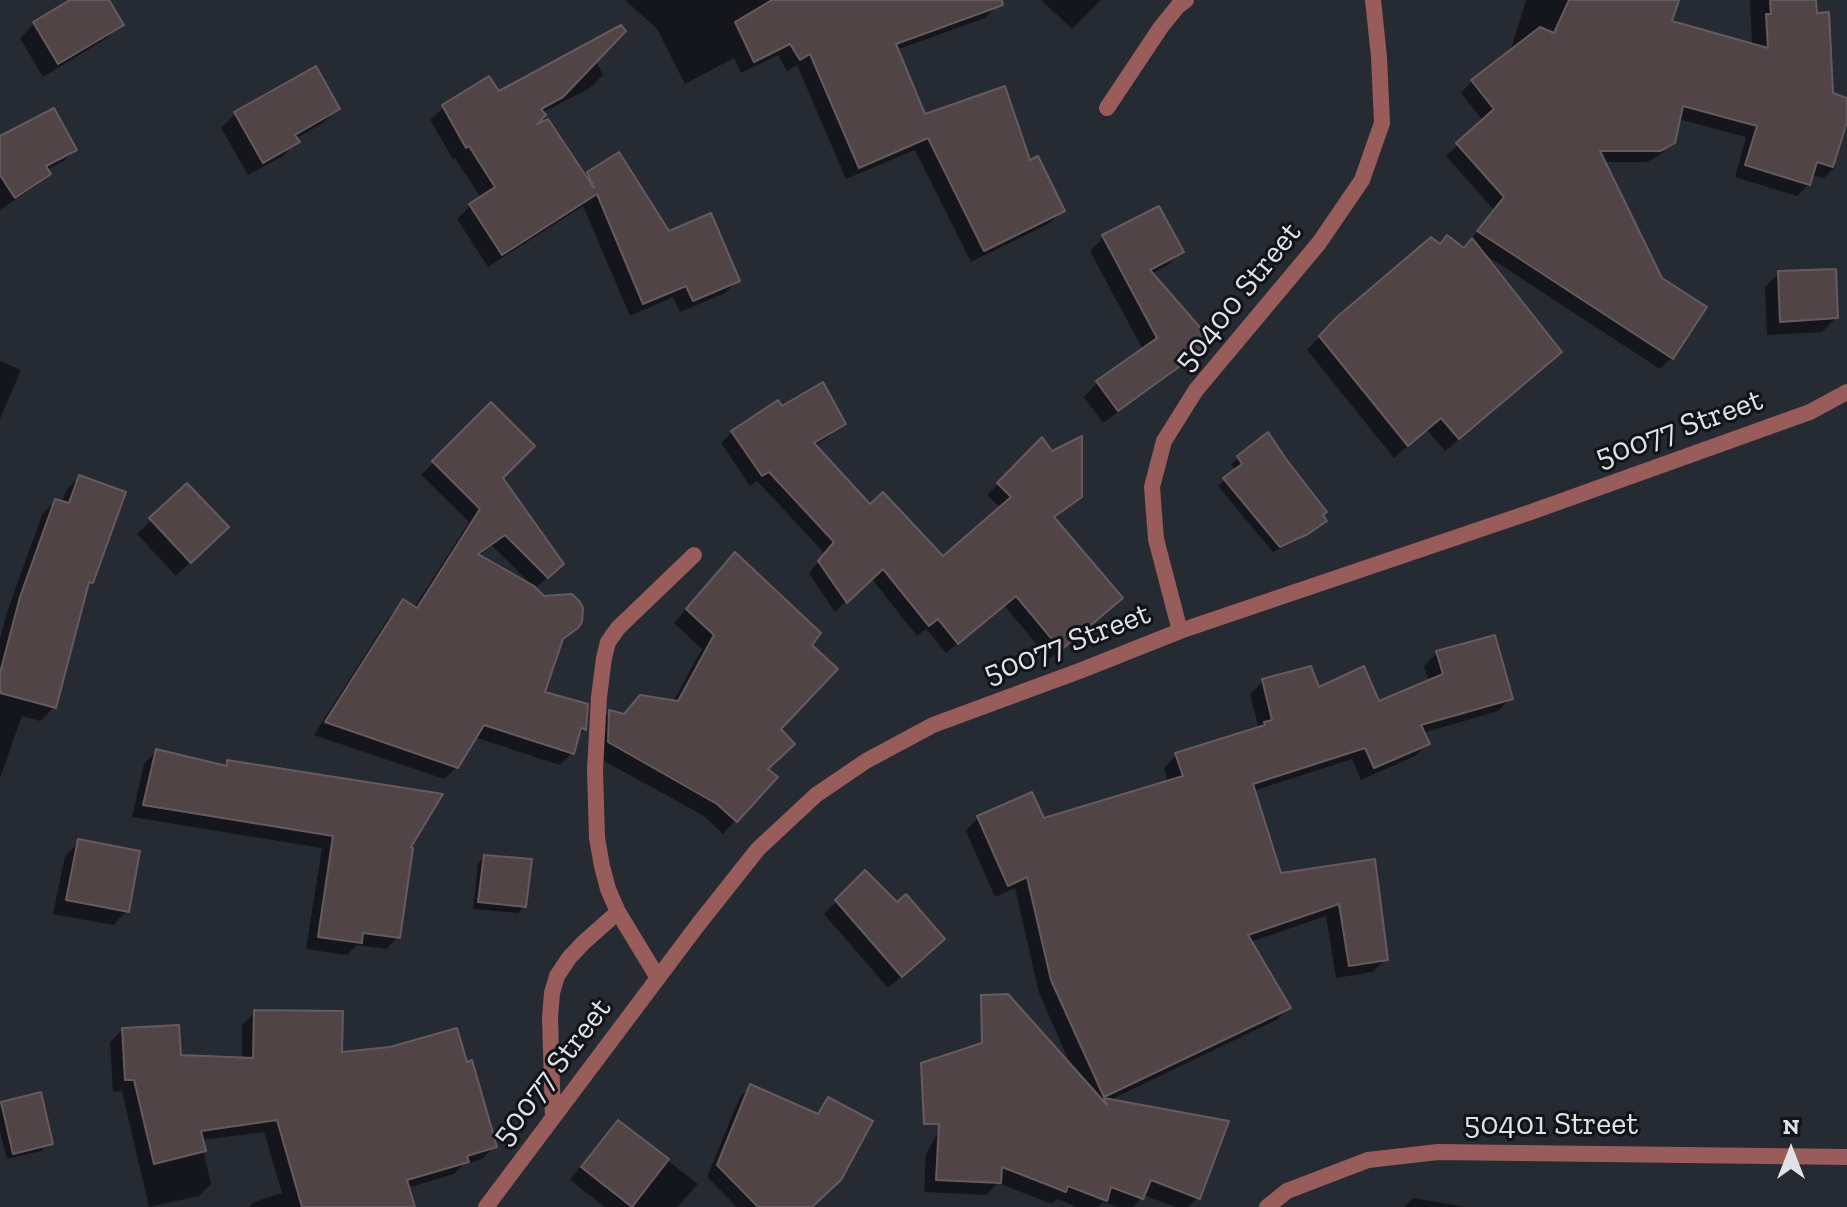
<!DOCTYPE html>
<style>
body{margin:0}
#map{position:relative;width:1847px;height:1207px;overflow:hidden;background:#262a33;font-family:"Zilla Slab",serif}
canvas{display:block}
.north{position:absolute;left:1751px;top:1111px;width:80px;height:80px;-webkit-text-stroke:6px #111317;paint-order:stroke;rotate:0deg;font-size:22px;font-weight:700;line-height:32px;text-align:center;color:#dfe2e8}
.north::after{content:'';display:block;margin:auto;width:28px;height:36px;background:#dfe2e8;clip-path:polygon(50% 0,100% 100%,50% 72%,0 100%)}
</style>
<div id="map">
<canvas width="1847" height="1207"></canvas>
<div class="north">N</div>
</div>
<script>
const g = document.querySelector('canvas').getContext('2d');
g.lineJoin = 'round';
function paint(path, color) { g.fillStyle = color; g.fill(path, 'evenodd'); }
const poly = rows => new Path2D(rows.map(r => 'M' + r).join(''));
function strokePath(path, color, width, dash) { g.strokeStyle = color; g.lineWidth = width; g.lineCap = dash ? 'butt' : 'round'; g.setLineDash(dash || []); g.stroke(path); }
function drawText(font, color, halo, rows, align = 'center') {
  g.font = font + ' "Zilla Slab",serif'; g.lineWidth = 6; g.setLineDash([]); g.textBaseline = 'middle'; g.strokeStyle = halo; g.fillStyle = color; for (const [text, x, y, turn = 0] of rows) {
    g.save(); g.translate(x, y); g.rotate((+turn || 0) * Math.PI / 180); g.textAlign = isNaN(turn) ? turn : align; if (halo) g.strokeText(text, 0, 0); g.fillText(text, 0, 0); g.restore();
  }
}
const shadow = poly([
 [74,0,106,0,121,24,107,38,43,77,20,38,34,24],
 [625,0,995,0,997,6,985,18,896,50,924,116,1029,163,1062,210,1050,223,971,262,915,150,846,179,797,65,787,71,778,55,741,73,734,58,685,84,657,29],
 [1041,0,1101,0,1072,29],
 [1526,0,1677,0,1670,22,1752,46,1750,0,1814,0,1816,15,1827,14,1835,167,1824,178,1811,175,1809,184,1797,196,1735,177,1746,137,1678,119,1673,142,1661,154,1647,162,1603,162,1672,358,1660,369,1484,254,1546,365,1445,451,1427,430,1394,458,1307,350,1338,318,1439,246,1463,250,1494,210,1446,156,1483,121,1461,93,1472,81,1510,52],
 [588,45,603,75,590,88,542,113,585,177,588,173,668,233,738,280,725,293,680,312,673,297,630,316,583,206,488,267,457,219,470,206,481,198,455,158,453,159,430,120,444,107,498,93],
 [316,69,338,109,323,123,295,139,297,142,283,156,248,175,221,128,235,114],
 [0,138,75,150,64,161,46,170,48,174,37,185,0,210],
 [1104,237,1181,252,1168,265,1151,274,1194,353,1174,372,1103,423,1084,397,1097,383,1143,350,1090,251],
 [1779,273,1836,318,1822,332,1767,335,1765,287],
 [0,361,21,370,0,419],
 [491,405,500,478,549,576,534,589,576,627,559,643,542,693,586,705,584,730,576,738,572,753,560,765,474,737,457,767,444,779,314,735,391,614,404,602,414,608,469,522,421,475],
 [492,546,531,584,478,556],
 [782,409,838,427,827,438,814,446,870,507,942,559,1001,508,987,495,1042,440,1080,496,1053,519,1109,608,1049,659,1004,605,946,653,926,629,917,636,871,578,835,612,809,573,825,554,757,481,750,486,721,443,732,432],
 [1267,434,1324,521,1299,540,1273,552,1218,486,1236,471,1231,464],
 [79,477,91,582,85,588,54,707,40,721,22,716,0,778,0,639,7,612,42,515,55,501,61,503,66,491],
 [151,520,227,527,176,576,137,534],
 [715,576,809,645,778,729,736,820,723,834,704,816,595,756,597,725,610,712,623,716,673,702,702,649,674,623],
 [1437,653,1511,698,1498,711,1423,733,1428,743,1415,756,1361,780,1352,759,1253,791,1280,875,1373,861,1386,959,1373,972,1336,978,1326,916,1250,942,1289,1008,1276,1020,1108,1101,1198,1197,1188,1207,1176,1207,1143,1195,1133,1207,1118,1207,1103,1202,1098,1207,1077,1207,1057,1199,1052,1204,998,1183,986,1195,924,1192,926,1154,1003,1019,1072,1068,1039,993,1015,888,995,897,966,831,978,818,1043,821,1168,783,1164,768,1176,755,1259,729,1250,694,1263,681,1318,690,1378,704,1429,682,1424,666],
 [156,751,224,767,228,763,407,849,398,937,386,949,357,945,347,955,306,949,322,848,132,817,144,764],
 [79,842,127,911,113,925,53,914,65,856],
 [485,857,525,906,518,913,473,909,478,863],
 [865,873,897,904,930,952,888,988,824,914],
 [255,1012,340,1054,494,1147,482,1159,463,1165,454,1174,407,1188,413,1207,249,1207,254,1202,282,1193,264,1132,201,1140,211,1184,199,1196,149,1207,122,1091,113,1092,110,1042,122,1030,179,1057,242,1060,242,1025],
 [751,1086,815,1115,828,1100,810,1207,737,1207,707,1177,740,1097],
 [2,1104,48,1144,41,1151,7,1159,0,1132,0,1105],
 [618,1122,698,1184,677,1207,605,1207,570,1180,606,1135],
 [1413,1198,1466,1207,1404,1207]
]);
const building = poly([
 [70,0,109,0,124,25,58,64,33,22,70,0],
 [772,0,1002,0,1003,5,896,44,925,114,1005,86,1030,160,1038,156,1065,211,984,251,928,138,859,168,810,54,800,60,790,44,754,62,735,22,772,0],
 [1569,0,1679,0,1672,21,1768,48,1766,14,1771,14,1770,0,1816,0,1817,13,1829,12,1833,93,1847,98,1847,122,1833,167,1817,162,1810,185,1745,165,1757,126,1683,106,1675,143,1666,148,1660,151,1600,151,1662,278,1707,307,1673,359,1477,231,1504,197,1456,143,1494,109,1471,80,1540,27,1554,33,1569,0],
 [621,25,626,31,563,97,541,109,546,115,537,124,548,119,594,188,587,172,619,152,669,231,711,213,740,281,693,301,686,286,643,304,597,194,502,255,469,204,495,187,469,146,466,148,442,105,489,76,499,91,621,25],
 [316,66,340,109,295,135,300,142,263,163,234,112,316,66],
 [54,108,77,150,46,166,51,174,15,198,0,175,0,136,54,108],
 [1159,206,1184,252,1150,270,1211,340,1190,359,1118,411,1096,381,1157,338,1102,235,1159,206],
 [1447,235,1464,248,1472,238,1562,352,1459,439,1441,418,1408,446,1319,336,1337,317,1431,237,1440,244,1447,235],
 [1836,269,1838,318,1780,322,1778,271,1836,269],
 [823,382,846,424,814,443,870,504,883,492,943,556,1011,497,997,483,1042,437,1052,451,1082,436,1082,497,1054,517,1123,598,1061,650,1016,596,958,644,938,619,929,626,883,569,847,603,818,561,834,542,769,472,762,476,731,431,778,400,782,406,823,382],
 [491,402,535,446,503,478,564,564,548,578,505,535,478,554,534,586,544,596,572,594,580,602,583,608,582,622,578,628,563,639,545,692,588,704,586,730,581,728,574,754,484,725,458,768,325,722,403,599,417,608,480,509,432,461,491,402],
 [1268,432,1286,459,1327,512,1323,515,1327,521,1308,534,1280,547,1223,478,1242,464,1237,456,1268,432],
 [79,475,126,492,93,583,89,582,56,708,0,693,0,673,20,597,55,499,69,503,79,475],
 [187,483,229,527,191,563,149,518,187,483],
 [735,552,821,633,812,645,838,669,781,729,795,744,768,769,778,777,737,822,717,804,608,742,609,710,624,714,640,695,678,701,714,635,686,609,735,552],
 [1495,635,1513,699,1421,725,1430,744,1374,768,1365,748,1253,784,1281,873,1375,859,1388,960,1349,966,1339,904,1248,935,1291,1008,1104,1097,1051,980,1027,877,1008,886,977,816,1032,792,1044,818,1183,776,1175,753,1265,725,1264,722,1272,720,1262,679,1311,666,1319,687,1364,666,1379,701,1443,674,1436,651,1495,635],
 [156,749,227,766,227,760,443,794,411,847,413,848,400,938,363,933,362,943,318,937,333,836,143,805,156,749],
 [78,839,140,851,129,912,66,900,78,839],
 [484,855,532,859,526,907,478,902,484,855],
 [865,870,897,902,906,894,945,939,902,977,835,900,865,870],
 [1008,994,1107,1105,1104,1098,1229,1121,1200,1199,1151,1180,1143,1199,1111,1187,1107,1201,1068,1186,1066,1192,1002,1167,1001,1183,936,1180,939,1124,924,1124,921,1063,982,1043,981,995,1008,994],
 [254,1010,343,1011,342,1052,390,1047,457,1028,467,1062,472,1060,497,1147,467,1156,469,1162,407,1180,415,1207,302,1207,277,1120,201,1131,206,1151,154,1164,134,1080,125,1080,122,1028,179,1025,181,1055,253,1058,254,1010],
 [750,1084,818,1114,828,1097,873,1121,841,1180,812,1207,758,1207,717,1165,750,1084],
 [41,1092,53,1144,13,1154,1,1102,41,1092],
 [618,1120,669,1159,632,1207,581,1167,618,1120]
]);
const street = poly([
 [1107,108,1161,27,1178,6,1186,0],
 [1180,631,1156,539,1152,487,1164,441,1196,390,1319,243,1362,180,1382,123,1379,57,1373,0],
 [658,978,618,912,608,889,602,866,597,838,595,770,599,697,604,658,608,642,618,628,694,555],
 [553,1118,550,1017,552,993,557,976,569,958,583,943,618,912],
 [486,1207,697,926,758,849,816,795,866,761,933,725,1082,670,1180,631,1531,512,1810,412,1847,392],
 [1267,1207,1287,1191,1368,1160,1438,1152,1847,1157]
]);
const streetNames = [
 ["50400 Street",1238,297,-51],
 ["50077 Street",1679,429,-20],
 ["50077 Street",1067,644,-21],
 ["50077 Street",552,1072,-53],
 ["50401 Street",1551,1125]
];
paint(shadow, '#0007');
paint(building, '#504447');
strokePath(building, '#675a5e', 2);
strokePath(street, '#985c5a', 16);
drawText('32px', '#dfe2e8', '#111317', streetNames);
</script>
